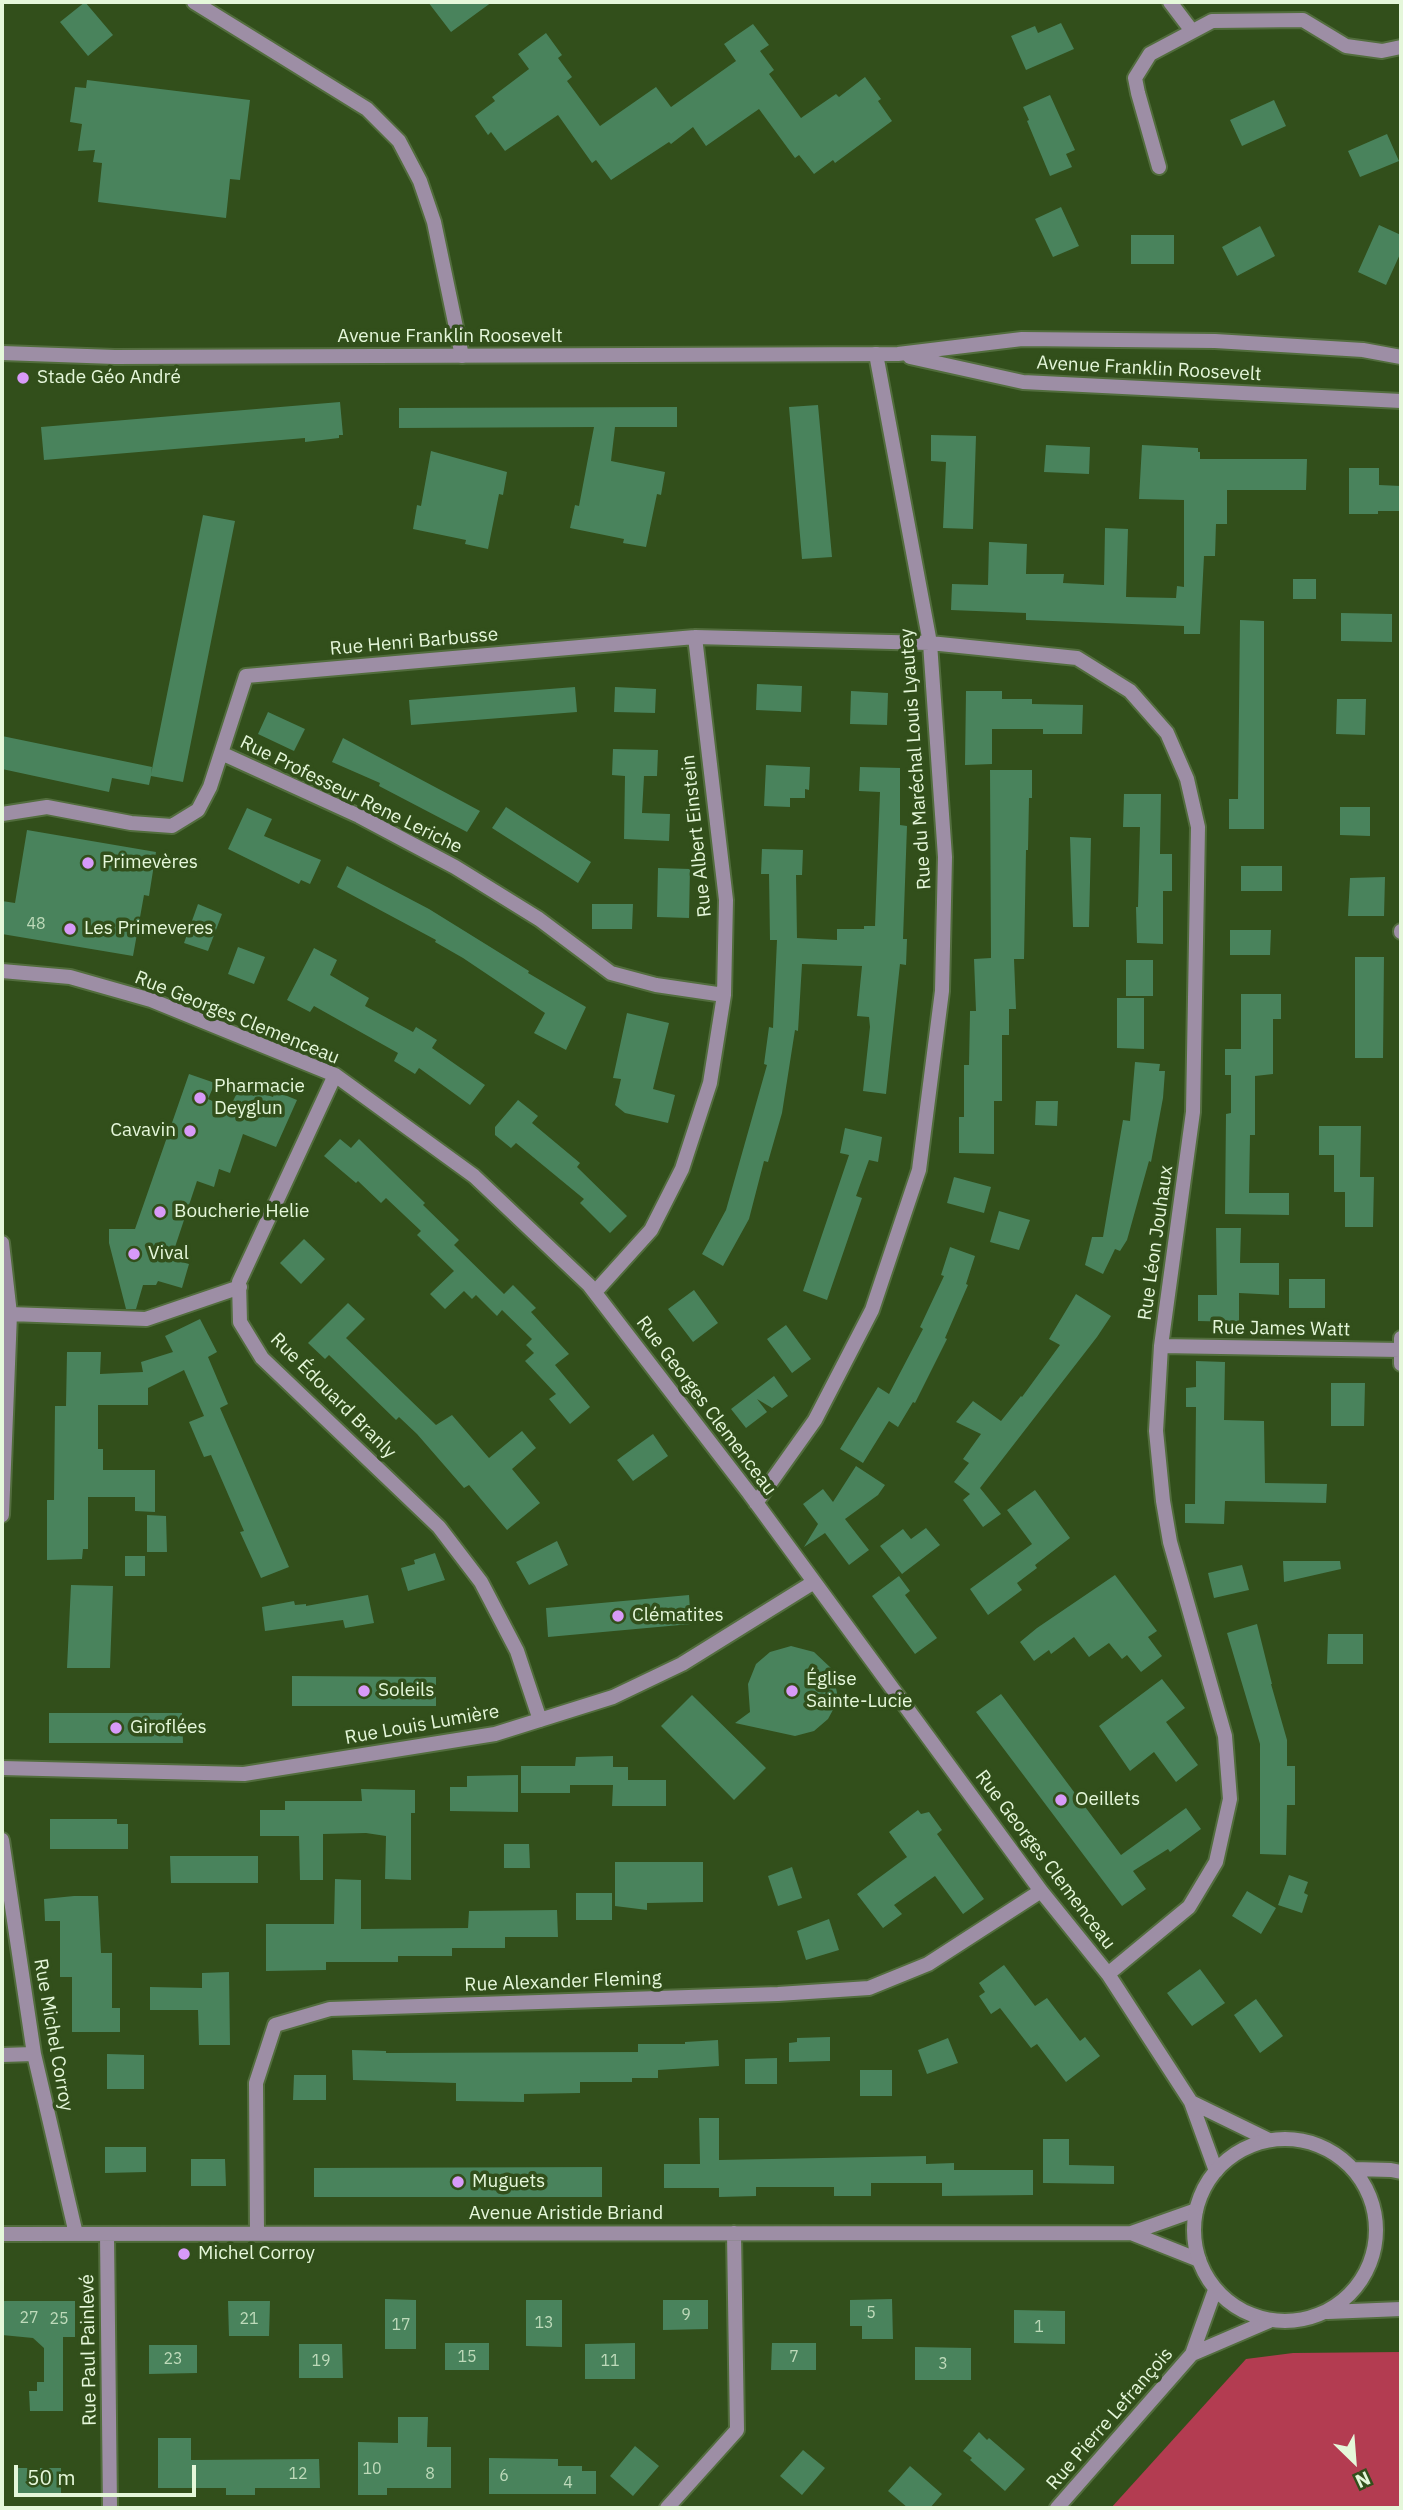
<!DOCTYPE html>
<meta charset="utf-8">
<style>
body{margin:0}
#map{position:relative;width:1403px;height:2510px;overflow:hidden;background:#324f1b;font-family:"IBM Plex Sans",sans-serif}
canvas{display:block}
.frame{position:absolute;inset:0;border:4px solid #e5f7da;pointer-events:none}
.north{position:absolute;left:1319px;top:2426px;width:70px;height:70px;-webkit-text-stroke:5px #324f1b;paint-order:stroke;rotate:155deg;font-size:19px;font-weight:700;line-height:28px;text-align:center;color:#e5f7da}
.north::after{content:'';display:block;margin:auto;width:24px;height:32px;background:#e5f7da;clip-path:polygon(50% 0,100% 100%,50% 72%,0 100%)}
.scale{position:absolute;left:14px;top:2465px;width:182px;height:32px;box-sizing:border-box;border:4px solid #e5f7da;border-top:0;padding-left:9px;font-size:21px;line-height:24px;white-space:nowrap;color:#e5f7da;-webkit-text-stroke:5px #324f1b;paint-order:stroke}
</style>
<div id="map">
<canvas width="1403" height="2510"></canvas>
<div class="frame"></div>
<div class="north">N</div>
<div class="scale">50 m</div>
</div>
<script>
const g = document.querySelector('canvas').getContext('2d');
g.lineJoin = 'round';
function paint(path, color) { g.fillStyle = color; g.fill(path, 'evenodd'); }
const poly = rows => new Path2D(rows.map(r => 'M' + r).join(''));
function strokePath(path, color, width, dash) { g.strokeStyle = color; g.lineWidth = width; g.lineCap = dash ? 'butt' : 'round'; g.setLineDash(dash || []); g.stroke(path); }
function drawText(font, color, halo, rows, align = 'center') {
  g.font = font + ' "IBM Plex Sans",sans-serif'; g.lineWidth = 7; g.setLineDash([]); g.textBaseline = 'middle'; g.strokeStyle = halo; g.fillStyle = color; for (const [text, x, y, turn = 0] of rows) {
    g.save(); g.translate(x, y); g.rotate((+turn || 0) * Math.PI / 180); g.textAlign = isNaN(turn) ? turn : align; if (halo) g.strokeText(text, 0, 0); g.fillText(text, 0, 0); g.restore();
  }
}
const green = poly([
 [1401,2352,1401,2508,1111,2508,1246,2359,1293,2353]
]);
const building = poly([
 [85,2,113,35,88,56,60,22],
 [428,2,492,2,451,32],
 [1061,23,1074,49,1026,70,1011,36,1035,26,1038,33],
 [753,24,769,45,760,51,774,70,769,74,801,118,836,94,839,97,865,77,881,99,878,101,892,121,835,163,833,160,814,174,799,155,795,158,759,109,706,146,693,127,671,144,669,142,611,180,596,160,592,163,558,115,505,151,491,132,488,135,475,116,495,101,492,97,529,69,518,54,546,33,562,55,558,58,572,77,567,81,600,126,656,87,671,107,736,61,724,44],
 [87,80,250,100,240,180,230,179,226,218,98,202,102,163,93,162,95,150,78,151,82,124,70,122,75,87,86,88],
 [1050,95,1075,150,1066,154,1072,167,1050,176,1027,121,1029,120,1023,107],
 [1274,100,1286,126,1242,146,1230,120],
 [1387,134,1399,161,1360,177,1348,151],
 [1061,207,1079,246,1053,257,1035,219],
 [1379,225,1401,235,1401,252,1386,285,1358,272],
 [1260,226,1275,256,1237,276,1222,247],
 [1131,235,1174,235,1174,264,1131,264],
 [340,402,343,435,339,435,339,438,305,442,305,438,44,460,41,427],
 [818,405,832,557,802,559,789,407],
 [677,407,677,427,615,427,611,461,665,472,661,495,657,494,646,547,623,543,624,539,570,528,575,505,579,506,594,427,399,428,399,408],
 [931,435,976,436,973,529,943,528,946,462,931,461],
 [1046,445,1090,447,1089,474,1044,472],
 [1142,445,1198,448,1198,452,1200,452,1200,459,1307,459,1306,490,1227,490,1227,524,1216,524,1215,556,1204,556,1200,634,1184,634,1184,626,1026,620,1026,613,951,610,952,584,988,585,989,542,1027,544,1026,574,1064,574,1063,583,1104,585,1105,528,1128,529,1126,597,1176,598,1177,586,1184,587,1184,500,1139,499],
 [431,451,507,472,503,495,499,494,488,549,465,544,466,540,413,529,417,505,421,506],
 [1349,468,1379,468,1379,485,1401,486,1401,511,1378,511,1378,514,1349,514],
 [203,515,235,521,183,782,151,776,149,785,112,778,109,792,2,769,2,736,152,767,151,774],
 [1293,579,1316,579,1316,599,1293,599],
 [1341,613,1392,614,1392,642,1341,641],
 [1240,620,1264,621,1264,829,1229,829,1229,799,1238,799],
 [757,684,802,686,801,712,756,710],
 [575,687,577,712,411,725,409,700],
 [615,687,656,689,655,713,614,712],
 [851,691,888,693,887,725,850,724],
 [966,691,1002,691,1002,699,1032,699,1032,704,1083,705,1082,734,1043,734,1043,729,992,729,992,764,965,765],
 [1337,699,1366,699,1365,735,1336,734],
 [268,712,305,729,294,751,258,734],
 [343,738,480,811,467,832,379,786,380,783,332,762],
 [613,749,658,750,657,776,644,776,642,813,670,814,669,841,624,839,625,776,612,775],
 [766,765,810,767,809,790,805,789,805,798,790,798,790,807,764,806],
 [860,767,900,768,900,825,907,826,903,939,907,939,906,965,900,964,886,1094,863,1091,870,1027,869,1017,857,1016,862,966,802,964,798,1031,795,1030,782,1113,768,1162,764,1161,749,1219,723,1266,702,1254,726,1210,767,1065,764,1064,769,1027,773,1028,777,940,770,940,769,874,761,874,762,849,803,850,802,875,796,875,797,938,837,940,837,929,864,929,864,926,875,926,880,792,859,791],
 [990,770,1032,770,1032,798,1029,798,1028,850,1026,850,1024,959,1014,959,1016,1009,1009,1009,1009,1035,1002,1035,1002,1101,994,1101,994,1154,959,1153,959,1117,964,1117,964,1065,969,1065,970,1011,976,1011,974,959,991,958],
 [1124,794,1161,794,1160,854,1172,854,1172,891,1163,891,1163,944,1137,943,1136,907,1138,907,1140,827,1123,827],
 [506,807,591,862,578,883,492,828],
 [1340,807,1370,807,1370,836,1340,835],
 [247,808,272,819,264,836,321,860,310,884,301,880,299,884,228,849],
 [27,830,156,852,149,896,144,895,133,956,2,934,2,901,15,903],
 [1070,837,1091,838,1089,927,1073,927],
 [347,866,429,909,529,971,528,973,586,1007,566,1050,534,1033,545,1013,542,1011,463,958,435,942,436,940,337,887],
 [1241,866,1282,866,1282,891,1241,891],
 [658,868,690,869,689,918,657,917],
 [1385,877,1384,916,1348,916,1350,878],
 [198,904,222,914,208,951,184,943],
 [592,904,633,904,632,929,592,929],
 [1230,930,1271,930,1270,955,1230,955],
 [238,947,265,957,254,984,228,974],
 [314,948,337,960,330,975,369,998,365,1006,413,1032,416,1027,437,1040,432,1048,485,1085,470,1105,419,1068,415,1074,394,1061,398,1053,314,1006,310,1012,287,1000],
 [1355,957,1384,957,1383,1058,1355,1058],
 [1126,960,1153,960,1153,996,1126,996],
 [1241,994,1281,994,1281,1019,1273,1019,1273,1074,1255,1076,1255,1135,1250,1135,1249,1193,1289,1193,1289,1215,1225,1214,1226,1114,1231,1113,1231,1075,1225,1075,1225,1049,1241,1049],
 [1117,998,1144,998,1144,1049,1117,1048],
 [627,1013,669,1023,653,1089,675,1095,668,1123,625,1113,615,1105,621,1079,613,1078],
 [1135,1062,1160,1064,1159,1071,1165,1071,1163,1098,1151,1162,1149,1161,1127,1240,1120,1251,1115,1249,1103,1274,1085,1265,1092,1237,1103,1237,1123,1120,1130,1121],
 [189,1074,215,1083,208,1099,229,1109,238,1091,254,1096,256,1091,273,1097,275,1091,297,1100,276,1147,243,1134,230,1173,219,1169,214,1187,197,1181,171,1259,189,1264,182,1288,158,1281,156,1285,143,1285,136,1309,126,1309,109,1243,109,1229,135,1229],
 [518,1100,538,1116,532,1123,580,1163,577,1167,627,1216,610,1233,580,1203,584,1199,516,1143,511,1148,495,1135,495,1127],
 [1036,1101,1058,1101,1057,1126,1035,1125],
 [1319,1126,1361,1126,1360,1177,1374,1177,1373,1227,1345,1227,1345,1192,1334,1192,1334,1155,1319,1155],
 [845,1128,882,1137,878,1162,869,1160,856,1196,862,1198,827,1300,803,1291,849,1155,840,1153],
 [340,1139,351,1148,359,1139,425,1203,423,1205,459,1240,454,1245,504,1294,513,1285,536,1308,531,1312,569,1354,555,1365,590,1407,570,1424,549,1399,556,1394,525,1361,534,1353,526,1345,532,1339,502,1310,497,1316,476,1295,472,1299,464,1291,445,1309,430,1294,454,1271,417,1235,421,1231,386,1198,381,1203,358,1181,356,1183,324,1156],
 [954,1177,991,1187,984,1213,947,1203],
 [999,1211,1030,1220,1019,1250,990,1242],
 [1216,1228,1241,1228,1240,1263,1279,1263,1279,1295,1239,1293,1239,1322,1198,1321,1198,1295,1217,1295],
 [304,1239,325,1259,301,1284,280,1263],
 [950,1247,975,1256,966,1284,968,1285,945,1338,947,1339,915,1403,913,1402,898,1427,889,1421,863,1463,840,1449,878,1387,889,1394,923,1329,920,1327,944,1276,941,1275],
 [1289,1279,1325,1279,1325,1308,1289,1308],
 [694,1290,718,1323,693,1342,668,1309],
 [1076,1294,1111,1316,1097,1337,980,1488,1001,1514,983,1527,963,1500,970,1494,954,1482,969,1463,963,1459,981,1434,956,1422,973,1401,1001,1421,1021,1396,1022,1397,1060,1345,1049,1339],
 [348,1303,365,1319,346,1338,436,1425,452,1415,489,1458,522,1431,536,1448,512,1469,540,1503,507,1530,469,1485,464,1488,417,1434,399,1417,396,1420,329,1355,325,1359,308,1343],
 [200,1319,217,1352,208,1357,228,1404,220,1408,289,1567,261,1578,240,1532,244,1531,211,1455,204,1457,189,1422,204,1416,184,1370,148,1388,148,1405,98,1405,98,1449,103,1449,103,1470,155,1470,155,1512,135,1511,135,1497,88,1497,88,1549,83,1549,82,1559,47,1560,47,1500,54,1500,55,1406,66,1406,67,1352,101,1352,100,1374,143,1372,141,1362,173,1352,165,1336],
 [786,1325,811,1359,792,1373,767,1339],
 [1196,1361,1225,1362,1224,1420,1264,1421,1265,1483,1327,1484,1326,1503,1225,1501,1224,1524,1185,1523,1185,1504,1195,1504,1196,1407,1186,1407,1186,1388,1196,1387],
 [774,1376,788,1396,772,1408,757,1399,767,1412,746,1428,731,1409],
 [1331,1383,1365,1383,1364,1426,1331,1426],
 [653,1434,668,1456,633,1481,617,1460],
 [856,1466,885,1485,878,1495,845,1519,869,1550,849,1565,825,1533,804,1547,818,1524,803,1504,823,1489,833,1502],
 [1035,1490,1070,1538,1035,1565,1037,1568,1017,1583,1022,1590,988,1615,970,1589,1032,1544,1007,1510],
 [147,1515,166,1516,167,1552,147,1552],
 [926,1528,940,1545,902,1574,880,1546,903,1529,911,1539],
 [557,1541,568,1565,529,1585,516,1562],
 [435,1553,445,1580,408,1591,401,1568,415,1564,414,1560],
 [125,1556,145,1556,145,1576,125,1576],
 [1283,1561,1340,1561,1341,1569,1284,1582],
 [1242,1565,1249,1590,1214,1598,1208,1573],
 [1115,1575,1157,1631,1148,1637,1162,1656,1141,1672,1127,1655,1122,1659,1109,1643,1089,1657,1074,1637,1051,1654,1049,1650,1034,1661,1020,1642,1037,1628],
 [899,1576,910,1591,905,1595,937,1638,915,1654,872,1596],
 [71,1585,113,1586,110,1668,67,1668],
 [368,1595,374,1623,345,1628,343,1620,265,1631,262,1607,294,1601,295,1605,306,1604,306,1606],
 [689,1595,691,1624,548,1637,546,1608],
 [1257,1624,1272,1684,1271,1684,1287,1740,1287,1766,1295,1766,1295,1805,1287,1805,1286,1855,1260,1854,1260,1744,1227,1633],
 [1328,1634,1363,1634,1363,1664,1327,1664],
 [791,1646,814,1652,832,1669,837,1693,834,1708,828,1719,814,1731,795,1736,735,1723,750,1712,748,1684,756,1664,770,1652],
 [292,1676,436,1677,436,1706,292,1706],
 [1162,1679,1185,1708,1166,1722,1198,1765,1176,1782,1154,1752,1130,1771,1099,1726],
 [1001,1694,1121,1855,1186,1808,1201,1829,1170,1852,1168,1849,1133,1871,1146,1889,1122,1906,976,1712],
 [692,1695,766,1768,734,1800,661,1726],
 [49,1713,182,1713,183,1743,49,1743],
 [613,1756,613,1767,628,1767,628,1780,666,1780,666,1806,612,1806,613,1785,570,1785,570,1793,521,1793,521,1766,575,1766,576,1757],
 [518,1775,518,1812,450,1811,450,1787,467,1787,467,1776],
 [361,1789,415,1790,415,1813,411,1813,411,1880,385,1879,386,1836,366,1833,323,1834,323,1880,300,1880,299,1836,260,1836,260,1810,285,1810,285,1801,362,1801],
 [918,1810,921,1814,929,1812,942,1830,937,1834,984,1899,963,1914,935,1876,894,1905,902,1914,883,1928,857,1894,907,1857,889,1832],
 [50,1819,117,1819,117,1824,128,1824,128,1849,50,1849],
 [504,1844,529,1844,530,1868,504,1868],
 [170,1856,258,1856,258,1883,171,1883],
 [615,1862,703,1862,703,1902,647,1903,647,1910,615,1906],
 [792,1867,802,1898,778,1906,768,1876],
 [1289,1875,1308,1882,1304,1893,1308,1895,1302,1913,1278,1905],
 [335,1879,361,1880,361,1929,468,1928,469,1911,557,1910,558,1937,505,1937,505,1948,452,1948,452,1956,398,1956,398,1962,326,1962,326,1970,266,1971,266,1924,334,1924],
 [1247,1891,1276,1908,1261,1934,1232,1916],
 [576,1893,612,1893,612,1920,576,1920],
 [74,1896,98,1896,101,1953,112,1953,112,2008,120,2008,120,2032,72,2032,72,1977,60,1977,60,1921,45,1921,44,1899],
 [829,1919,839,1950,806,1960,797,1931],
 [1004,1965,1035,2006,1047,1998,1080,2041,1085,2037,1100,2056,1066,2082,1037,2044,1031,2048,1000,2008,991,2014,979,1996,985,1992,979,1983],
 [1200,1969,1225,2003,1192,2026,1167,1993],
 [229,1972,230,2045,199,2045,198,2010,150,2010,150,1987,202,1988,202,1973],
 [1256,1999,1283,2036,1260,2053,1234,2015],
 [830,2037,830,2061,789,2062,789,2043,797,2042,797,2038],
 [948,2038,958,2063,927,2074,918,2050],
 [718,2040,719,2066,658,2070,658,2078,632,2078,632,2082,580,2082,580,2093,524,2094,524,2102,456,2101,456,2083,353,2080,352,2050,386,2051,386,2053,638,2052,638,2044,685,2044,685,2042],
 [107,2054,144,2055,144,2089,107,2089],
 [777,2058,777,2084,745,2084,745,2059],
 [860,2070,892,2070,892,2096,860,2096],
 [294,2075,326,2075,326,2100,293,2100],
 [699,2118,719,2118,719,2160,926,2156,926,2164,954,2163,954,2170,1033,2170,1033,2195,942,2196,942,2183,871,2183,871,2196,834,2196,834,2187,756,2187,756,2196,719,2197,719,2188,664,2188,664,2164,700,2164],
 [1043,2139,1069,2139,1069,2165,1114,2166,1114,2184,1043,2183],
 [105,2147,146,2147,146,2172,105,2173],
 [191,2159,225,2159,226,2186,191,2186],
 [602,2167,602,2197,314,2197,314,2168],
 [385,2299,416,2300,416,2349,385,2349],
 [892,2299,893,2339,862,2339,862,2326,850,2326,850,2300],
 [526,2300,562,2300,562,2347,526,2346],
 [663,2300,708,2300,708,2329,663,2330],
 [2,2301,75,2301,75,2337,63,2337,63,2411,30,2411,29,2391,37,2391,37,2382,44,2382,44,2348,33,2338,2,2335],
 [228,2301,270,2301,269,2336,229,2336],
 [1014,2310,1065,2311,1065,2344,1014,2343],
 [445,2343,489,2343,489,2370,445,2370],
 [635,2343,635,2379,585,2379,585,2344],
 [772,2343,816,2343,816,2370,771,2370],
 [299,2344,342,2344,343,2378,299,2378],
 [149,2345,197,2345,197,2373,149,2374],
 [915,2347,971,2348,971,2380,915,2380],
 [398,2417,428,2417,427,2447,451,2447,451,2488,387,2488,387,2495,358,2495,358,2442,398,2443],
 [979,2432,987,2440,989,2438,1025,2469,1005,2491,970,2460,972,2458,963,2451],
 [158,2438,191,2438,191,2460,319,2459,320,2488,255,2488,255,2495,226,2495,226,2488,158,2488],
 [635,2446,659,2466,633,2496,610,2476],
 [803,2450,825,2468,802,2495,780,2476],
 [489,2458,558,2459,558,2466,582,2466,582,2471,596,2471,596,2494,489,2494],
 [910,2466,942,2494,930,2508,908,2508,888,2491],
 [15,2468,61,2468,61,2495,15,2495]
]);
const minor = poly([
 [194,2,367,109,399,141,420,181,434,222,462,356],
 [1170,2,1192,31],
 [1159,167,1138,93,1135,78,1150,54,1212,21,1303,20,1346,46,1382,51,1401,47],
 [221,753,359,816,455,867,539,919,611,973,656,985,724,995],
 [2,814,47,807,131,823,172,826,198,810,210,787,246,676,695,637,930,643,1077,658,1130,691,1167,733,1187,779,1198,827,1193,1112,1161,1346,1156,1431,1163,1501,1170,1542,1225,1736,1230,1799,1216,1862,1189,1907,1108,1974],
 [1401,931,1401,932],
 [2,971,70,977,151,1000,335,1075,474,1176,589,1285,749,1493,1041,1891,1108,1974,1191,2102,1216,2171],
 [335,1075,239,1282,240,1322,262,1358,439,1527,481,1582,517,1651,540,1720],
 [2,1243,10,1314,2,1515],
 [595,1292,651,1230,682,1169,710,1083,724,995,726,900,695,637],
 [10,1314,146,1319,240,1287],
 [1401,1338,1401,1364],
 [1161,1346,1400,1350],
 [756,1503,815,1420,872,1310,919,1170,942,991,945,857,930,643,876,354],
 [2,1768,244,1774,495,1734,613,1697,682,1664,814,1582],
 [2,1840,34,2054,76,2234],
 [2,2055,34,2054],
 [1191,2102,1269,2140],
 [1131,2233,1199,2260],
 [2,2234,1131,2233,1196,2210],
 [107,2234,110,2508],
 [257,2234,256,2083,275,2025,330,2009,778,1994,869,1988,928,1964,1041,1891],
 [667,2508,737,2430,734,2233]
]);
const tertiary = poly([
 [2,353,115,357,898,354,1022,339,1215,341,1363,350,1401,357],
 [910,357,1023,382,1401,401],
 '1194 2230a91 91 0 1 1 182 0a91 91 0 1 1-182 0Z',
 [1354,2169,1391,2170,1401,2172],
 [1328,2312,1401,2309],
 [1192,2354,1269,2321],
 [1057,2508,1192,2354,1215,2290]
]);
const markers = [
 [23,378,7,"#d89af8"],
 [88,863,7,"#d89af8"],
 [70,929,7,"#d89af8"],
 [200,1098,7,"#d89af8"],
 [190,1131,7,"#d89af8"],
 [160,1212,7,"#d89af8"],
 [134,1254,7,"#d89af8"],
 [618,1616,7,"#d89af8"],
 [364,1691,7,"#d89af8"],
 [792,1691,7,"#d89af8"],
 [116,1728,7,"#d89af8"],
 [1061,1800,7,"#d89af8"],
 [458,2182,7,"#d89af8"],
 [184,2254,7,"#d89af8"]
];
const numberNames = [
 ["48",36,924],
 ["5",871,2313],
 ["9",686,2315],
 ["27",29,2318],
 ["25",59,2319],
 ["21",249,2319],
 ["13",544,2323],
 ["17",401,2325],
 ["1",1039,2327],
 ["15",467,2357],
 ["7",794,2357],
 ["23",173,2359],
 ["19",321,2361],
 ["11",610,2361],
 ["3",943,2364],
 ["10",372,2469],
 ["12",298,2474],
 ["8",430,2474],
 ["6",504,2476],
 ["4",568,2483]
];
const streetNames = [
 ["Avenue Franklin Roosevelt",450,337],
 ["Avenue Franklin Roosevelt",1149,369,3],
 ["Rue Henri Barbusse",414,642,-5],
 ["Rue du Maréchal Louis Lyautey",916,759,-94],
 ["Rue Professeur Rene Leriche",351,795,26],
 ["Rue Albert Einstein",697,836,-96],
 ["Rue Georges Clemenceau",237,1018,22],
 ["Rue Léon Jouhaux",1156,1243,-82],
 ["Rue James Watt",1281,1329,1],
 ["Rue Édouard Branly",333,1396,45],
 ["Rue Georges Clemenceau",706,1406,53],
 ["Rue Louis Lumière",422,1725,-10],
 ["Rue Georges Clemenceau",1045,1860,53],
 ["Rue Alexander Fleming",563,1982,-2],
 ["Rue Michel Corroy",53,2035,80],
 ["Avenue Aristide Briand",566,2214],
 ["Rue Paul Painlevé",89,2350,-91],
 ["Rue Pierre Lefrançois",1110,2419,-49]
];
const poiNames = [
 ["Stade Géo André",37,378],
 ["Primevères",102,863],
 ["Les Primeveres",84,929],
 ["Pharmacie",214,1087],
 ["Deyglun",214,1109],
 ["Cavavin",176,1131,"right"],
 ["Boucherie Helie",174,1212],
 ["Vival",148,1254],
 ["Clématites",632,1616],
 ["Église",806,1680],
 ["Sainte-Lucie",806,1702],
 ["Soleils",378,1691],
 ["Giroflées",130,1728],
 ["Oeillets",1075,1800],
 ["Muguets",472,2182],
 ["Michel Corroy",198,2254]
];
paint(green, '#b33c51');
paint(building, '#49835c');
strokePath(minor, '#526d3d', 18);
strokePath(tertiary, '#526d3d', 18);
strokePath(minor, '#9d8ea5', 14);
strokePath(tertiary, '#9d8ea5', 14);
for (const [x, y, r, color] of markers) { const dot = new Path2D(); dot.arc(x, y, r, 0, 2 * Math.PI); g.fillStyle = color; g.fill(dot); strokePath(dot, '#324f1b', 2.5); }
drawText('16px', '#bedaba', null, numberNames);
drawText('19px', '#e5f7da', '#324f1b', streetNames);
drawText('19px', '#e5f7da', '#324f1b', poiNames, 'left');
</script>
